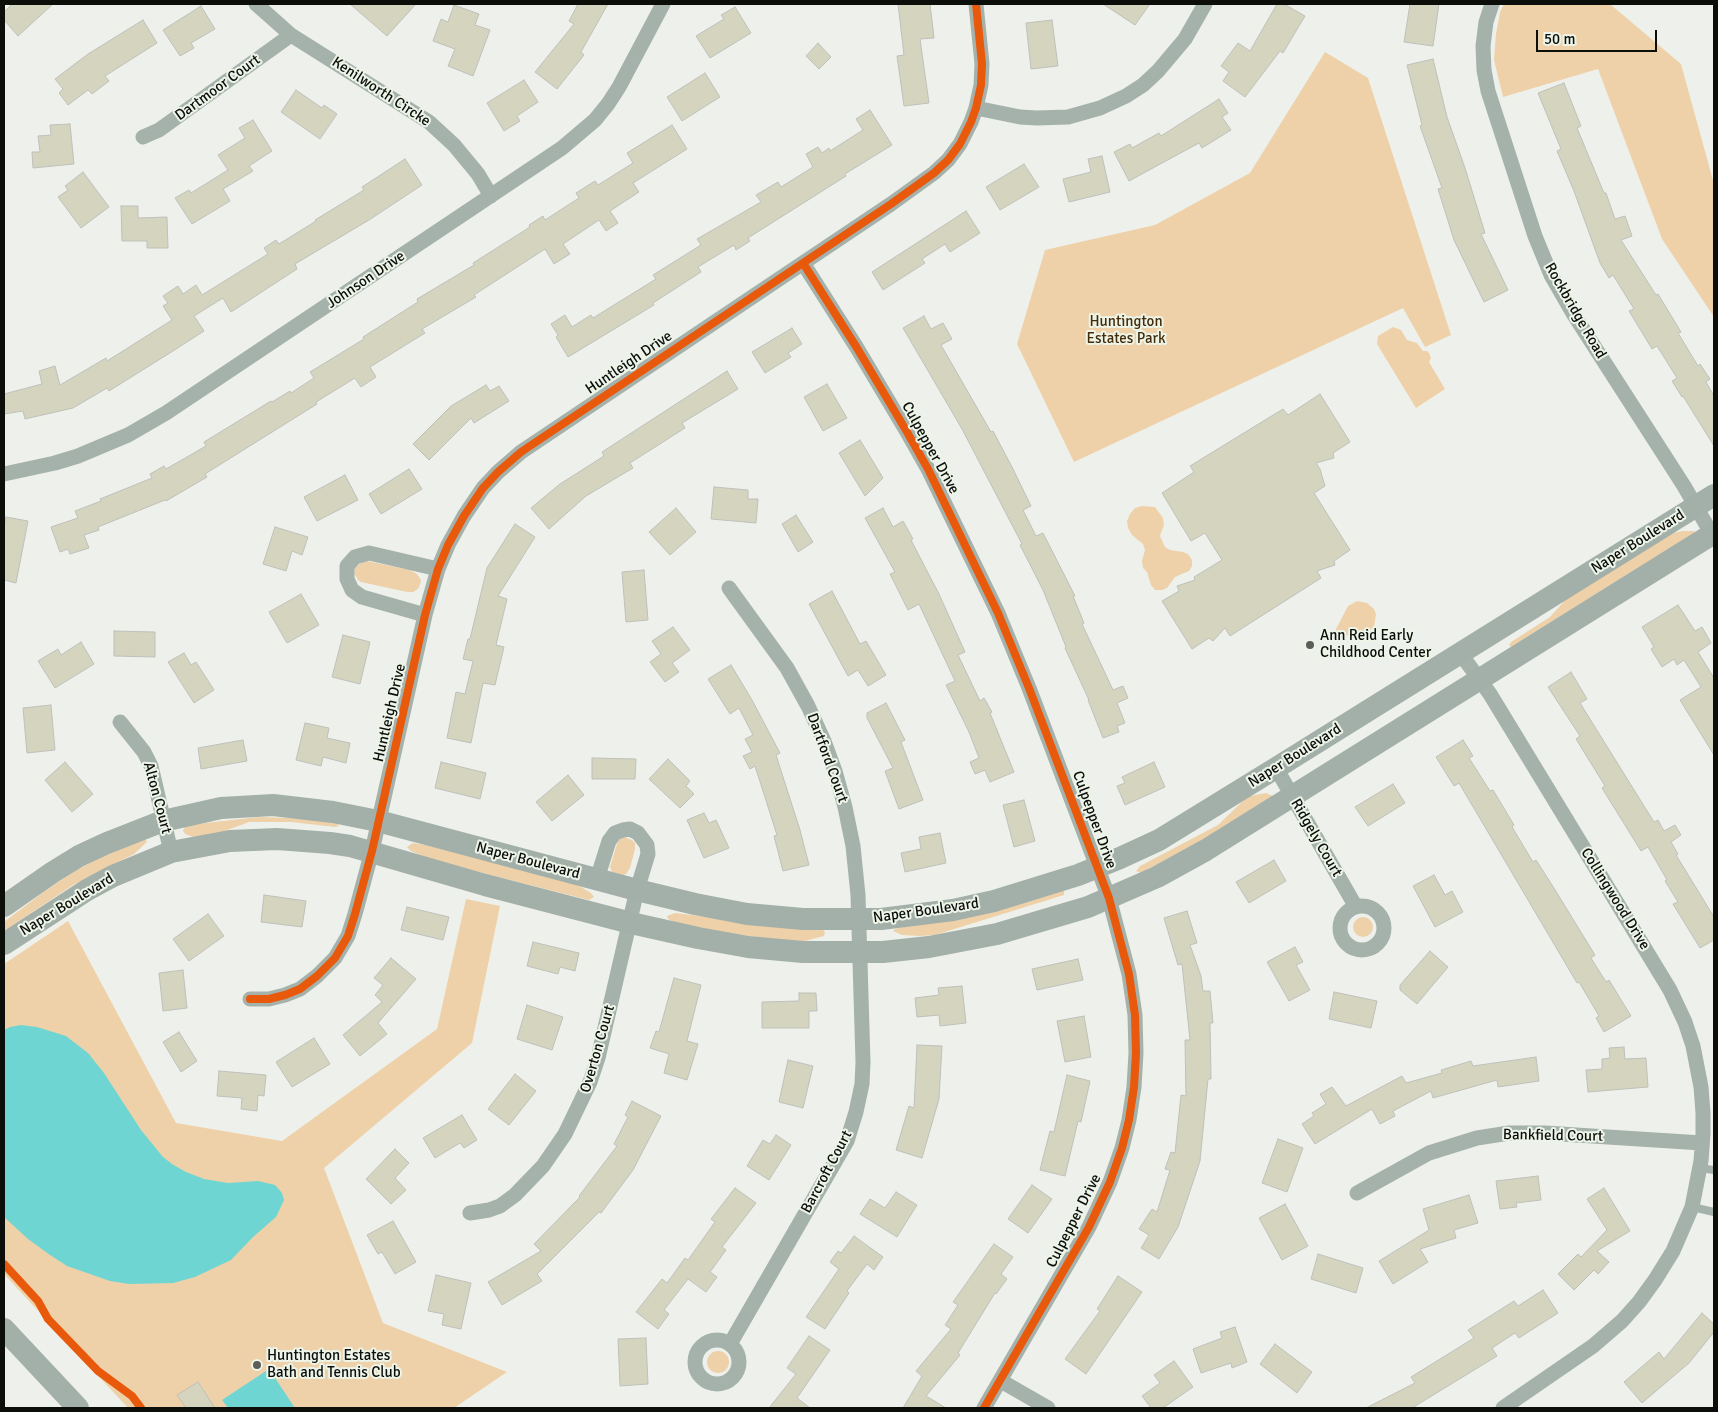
<!DOCTYPE html>
<style>
body{margin:0}
#map{position:relative;width:1718px;height:1412px;overflow:hidden;background:#eef1eb;font-family:Signika,sans-serif}
canvas{display:block}
.frame{position:absolute;inset:0;border:5px solid #0c0e0a;pointer-events:none}
.scale{position:absolute;left:1536px;top:30px;width:121px;height:22px;box-sizing:border-box;border:2px solid #0c0e0a;border-top:0;padding-left:6px;font-size:15px;line-height:18px;white-space:nowrap;color:#0c0e0a;-webkit-text-stroke:4px #edf4e8;paint-order:stroke}
</style>
<div id="map">
<canvas width="1718" height="1412"></canvas>
<div class="frame"></div>
<div class="scale">50 m</div>
</div>
<script>
const g = document.querySelector('canvas').getContext('2d');
g.lineJoin = 'round';
function paint(path, color) { g.fillStyle = color; g.fill(path, 'evenodd'); }
const poly = rows => new Path2D(rows.map(r => 'M' + r).join(''));
function strokePath(path, color, width, dash) { g.strokeStyle = color; g.lineWidth = width; g.lineCap = dash ? 'butt' : 'round'; g.setLineDash(dash || []); g.stroke(path); }
function drawText(font, color, halo, rows, align = 'center') {
  g.font = font + ' Signika,sans-serif'; g.lineWidth = 4; g.setLineDash([]); g.textBaseline = 'middle'; g.strokeStyle = halo; g.fillStyle = color; for (const [text, x, y, turn = 0] of rows) {
    g.save(); g.translate(x, y); g.rotate((+turn || 0) * Math.PI / 180); g.textAlign = isNaN(turn) ? turn : align; if (halo) g.strokeText(text, 0, 0); g.fillText(text, 0, 0); g.restore();
  }
}
const green = poly([
 [1504,4,1610,4,1681,64,1714,184,1714,317,1662,239,1598,69,1503,97,1494,60,1496,34,1500,12],
 [1325,52,1368,78,1451,335,1425,347,1403,308,1074,462,1017,344,1045,250,1155,225,1250,173],
 [1393,327,1401,330,1407,340,1417,343,1423,351,1427,351,1429,353,1431,358,1429,362,1445,389,1416,408,1377,344,1378,336],
 [1142,506,1155,507,1163,518,1164,525,1160,536,1165,547,1170,550,1183,552,1188,554,1192,560,1192,566,1189,571,1175,577,1167,588,1162,590,1155,590,1151,585,1147,572,1143,568,1142,561,1145,550,1143,544,1132,535,1128,528,1127,521,1130,514,1135,508],
 [1683,531,1694,531,1695,533,1511,647,1509,645,1511,642,1550,617,1569,596,1673,533],
 [367,561,410,570,417,574,421,580,420,585,418,589,413,592,407,592,361,582,358,580,354,573,355,568,361,563],
 [1357,601,1367,603,1374,609,1376,614,1374,627,1364,634,1338,636,1335,631,1348,606],
 [1266,793,1273,796,1222,831,1141,873,1136,871,1140,866,1218,825,1244,800,1250,796],
 [259,817,293,818,336,822,339,826,335,827,291,822,249,822,214,835,196,838,185,834,183,831,184,828,187,825],
 [144,837,147,842,134,854,73,885,4,931,4,922,45,891,76,870],
 [624,837,632,840,635,843,635,849,630,868,626,874,623,875,612,872,610,867,617,844,620,839],
 [413,843,425,845,566,881,581,887,591,893,594,897,589,900,431,860,411,851,407,847],
 [1064,890,1064,895,935,935,920,936,902,935,893,931,895,929],
 [466,899,500,906,472,1043,324,1168,383,1323,507,1372,454,1408,128,1408,4,1274,4,964,68,921,176,1123,282,1141,437,1029],
 [675,913,823,930,825,932,824,936,801,942,721,933,674,922,668,919,667,916],
 '1353 927a10 10 0 1 1 20 0a10 10 0 1 1-20 0Z',
 '707 1362a11 11 0 1 1 22 0a11 11 0 1 1-22 0Z'
]);
const water = poly([
 [21,1025,37,1027,66,1036,88,1053,104,1073,141,1130,163,1157,172,1164,186,1172,204,1179,228,1183,258,1181,275,1185,282,1193,284,1200,276,1217,253,1237,231,1260,195,1277,173,1283,129,1284,110,1281,67,1266,50,1255,28,1239,4,1217,4,1030,10,1027],
 [269,1369,295,1408,228,1408,222,1400]
]);
const building = poly([
 [12,4,53,4,18,36,4,20,4,12,12,4],
 [350,4,416,4,387,36,350,4],
 [578,4,608,4,581,52,584,55,557,89,535,72,574,24,569,21,578,4],
 [898,4,930,4,934,38,920,39,929,103,904,106,897,56,904,55,898,4],
 [1103,4,1150,4,1135,25,1103,4],
 [1277,4,1284,4,1305,16,1283,53,1280,51,1245,97,1223,81,1229,72,1221,66,1238,43,1250,51,1277,4],
 [1410,4,1439,4,1433,46,1404,42,1410,4],
 [454,5,479,14,475,25,490,30,473,76,448,66,455,49,433,41,441,19,448,22,454,5],
 [201,6,215,29,191,43,194,48,180,56,163,30,201,6],
 [735,7,751,33,710,58,696,36,724,19,721,15,735,7],
 [143,20,157,43,105,76,109,81,92,94,88,90,68,105,59,93,63,89,55,79,88,54,143,20],
 [1052,20,1058,66,1031,69,1026,23,1052,20],
 [818,43,831,57,819,69,806,56,818,43],
 [1433,59,1447,117,1465,168,1485,233,1481,234,1508,290,1484,302,1454,240,1438,189,1442,188,1420,126,1422,125,1407,65,1433,59],
 [705,73,720,97,682,121,667,97,705,73],
 [524,80,538,102,517,116,520,121,504,131,487,103,524,80],
 [1564,83,1581,126,1577,128,1604,193,1606,193,1615,219,1625,216,1632,236,1621,240,1656,295,1658,294,1681,332,1678,333,1698,366,1700,364,1710,379,1706,382,1714,396,1714,446,1683,396,1682,397,1672,381,1677,378,1657,346,1652,349,1629,311,1634,309,1613,275,1609,278,1600,263,1574,191,1557,151,1561,149,1538,93,1564,83],
 [296,90,322,108,324,105,337,114,320,139,281,112,296,90],
 [1219,99,1228,113,1222,117,1231,130,1202,148,1199,143,1129,181,1114,152,1130,144,1132,148,1159,133,1161,136,1219,99],
 [870,110,892,145,845,174,846,176,748,238,750,241,736,250,734,245,698,267,701,272,653,303,654,305,568,357,556,337,558,335,551,324,565,315,572,327,591,315,593,318,656,279,653,275,701,245,697,239,761,202,756,195,778,182,781,187,813,167,806,154,818,147,822,153,829,148,830,151,863,130,856,119,870,110],
 [253,120,272,151,249,166,253,171,223,189,230,201,192,224,175,198,189,190,191,193,228,170,218,155,245,138,239,128,253,120],
 [70,124,74,164,33,168,32,152,40,152,38,136,51,135,50,125,70,124],
 [672,125,687,149,633,183,639,192,610,211,618,223,606,231,599,220,563,244,570,254,554,264,545,249,474,295,476,297,422,329,425,333,370,367,376,377,361,387,355,378,316,402,317,404,205,474,207,477,166,501,165,500,98,527,99,530,84,535,89,548,70,554,68,549,60,552,51,527,78,518,75,511,101,501,100,499,152,478,150,474,164,466,166,469,206,446,204,442,271,401,272,402,290,391,291,393,314,378,310,372,364,339,363,337,418,302,417,299,474,265,473,263,530,227,529,225,543,216,545,220,579,198,576,193,595,181,598,185,633,163,627,153,672,125],
 [1102,156,1110,192,1069,202,1063,179,1091,172,1088,159,1102,156],
 [405,159,422,185,369,220,295,264,297,269,231,312,223,298,194,316,204,331,173,351,109,391,107,388,73,408,25,419,23,411,4,414,4,394,42,384,39,371,55,366,60,385,106,358,107,361,172,320,163,306,168,303,163,296,178,286,183,294,196,285,202,295,268,254,264,248,276,240,279,244,316,221,315,220,364,190,362,187,405,159],
 [1024,164,1039,187,1000,210,986,187,1024,164],
 [83,172,109,207,81,228,58,197,68,190,65,186,83,172],
 [121,206,138,206,138,218,167,217,168,248,147,248,147,241,122,241,121,206],
 [966,211,980,233,950,252,945,244,922,259,925,263,883,290,872,272,966,211],
 [924,316,931,329,943,323,952,339,941,345,991,432,993,431,1013,469,1031,506,1023,510,1036,536,1043,533,1075,596,1073,596,1084,623,1082,624,1113,690,1123,686,1128,698,1117,703,1125,723,1117,726,1119,732,1103,738,1088,700,1089,700,1065,648,1066,647,1043,590,1020,545,1022,544,962,429,903,328,924,316],
 [792,328,802,344,788,353,791,357,765,373,752,352,792,328],
 [727,371,738,389,682,423,685,428,630,463,633,468,586,496,549,529,531,508,560,484,604,456,602,452,727,371],
 [827,384,847,418,823,431,804,397,827,384],
 [486,385,490,391,499,386,509,401,474,423,471,418,429,460,413,444,451,406,486,385],
 [1320,394,1350,442,1333,453,1334,458,1316,463,1320,469,1325,486,1314,493,1350,550,1334,561,1335,565,1317,571,1321,578,1230,636,1225,628,1213,641,1209,638,1192,649,1162,601,1179,591,1177,586,1195,580,1194,577,1222,560,1205,533,1191,541,1162,493,1194,472,1190,466,1283,409,1288,415,1320,394],
 [860,440,883,478,865,496,839,453,860,440],
 [409,469,422,489,381,514,369,494,409,469],
 [345,475,358,500,317,521,304,497,345,475],
 [714,487,748,490,748,499,758,499,756,523,711,519,714,487],
 [676,508,696,532,670,555,649,532,676,508],
 [883,508,893,527,903,521,913,539,911,540,939,594,965,652,958,655,980,701,984,698,992,712,990,713,1014,772,990,782,985,770,975,774,970,762,979,758,969,732,946,685,955,681,919,604,908,610,890,574,895,572,865,518,883,508],
 [796,515,813,542,798,552,782,524,796,515],
 [6,517,28,521,16,583,4,580,4,526,6,517],
 [515,524,535,537,498,596,507,599,496,645,504,647,495,685,483,683,471,743,447,738,456,692,465,694,473,661,463,659,468,639,470,639,487,568,515,524],
 [275,527,308,537,302,555,292,551,286,571,263,564,275,527],
 [644,570,648,620,626,622,622,572,644,570],
 [832,591,860,644,866,641,886,675,868,686,858,670,848,676,809,604,832,591],
 [301,594,319,625,287,643,269,612,301,594],
 [1678,605,1695,631,1702,627,1711,643,1698,652,1714,678,1714,755,1680,700,1701,687,1684,660,1677,665,1674,659,1662,667,1651,649,1654,647,1642,627,1678,605],
 [673,627,690,650,672,663,679,672,665,682,650,662,661,654,652,641,673,627],
 [114,631,155,632,155,657,114,656,114,631],
 [343,635,370,642,360,684,332,677,343,635],
 [81,642,94,664,55,688,38,661,58,649,61,655,81,642],
 [184,653,191,665,196,662,214,690,194,703,168,662,184,653],
 [731,665,752,700,780,753,776,755,800,830,809,865,783,871,774,836,777,835,755,766,750,769,743,756,752,752,745,739,753,735,739,708,730,714,708,679,731,665],
 [1571,672,1587,699,1580,703,1654,822,1658,820,1664,831,1675,825,1681,835,1671,842,1678,854,1676,855,1714,917,1714,940,1700,948,1673,904,1678,902,1665,881,1667,880,1648,847,1641,851,1602,788,1605,786,1576,739,1580,736,1548,687,1571,672],
 [886,703,905,740,901,742,923,800,899,809,885,771,893,768,867,718,867,713,886,703],
 [51,705,55,750,27,753,23,708,51,705],
 [305,723,329,728,327,738,350,743,346,763,323,757,321,766,296,760,305,723],
 [243,740,247,761,201,769,198,748,243,740],
 [1463,740,1473,756,1469,758,1490,791,1493,790,1514,825,1512,827,1533,862,1536,860,1552,885,1595,955,1591,958,1606,982,1609,980,1631,1016,1604,1032,1596,1018,1599,1016,1579,982,1577,983,1459,783,1454,786,1436,757,1463,740],
 [592,758,636,759,635,779,592,779,592,758],
 [668,759,690,781,686,786,694,794,680,808,649,779,668,759],
 [65,762,93,794,72,812,45,780,65,762],
 [441,762,486,773,480,799,435,788,441,762],
 [1154,762,1165,787,1125,805,1117,786,1125,783,1122,777,1154,762],
 [568,775,584,795,552,821,536,802,568,775],
 [1393,784,1405,803,1368,826,1355,807,1393,784],
 [1024,800,1035,841,1014,847,1003,805,1024,800],
 [704,813,709,823,716,820,729,848,704,858,687,820,704,813],
 [940,833,946,863,905,872,901,853,921,849,919,837,940,833],
 [1274,860,1286,881,1249,903,1236,882,1274,860],
 [1434,875,1445,895,1452,891,1463,912,1435,927,1413,886,1434,875],
 [264,895,306,901,302,927,261,922,264,895],
 [407,907,449,917,443,940,401,930,407,907],
 [1187,911,1197,943,1190,945,1201,976,1203,991,1210,991,1213,1023,1210,1023,1211,1079,1208,1079,1200,1161,1178,1227,1159,1259,1141,1248,1149,1235,1139,1229,1152,1209,1157,1212,1170,1170,1165,1169,1171,1152,1175,1153,1181,1095,1186,1096,1185,1040,1190,1040,1182,964,1178,965,1164,918,1187,911],
 [208,914,224,936,189,961,173,939,208,914],
 [533,942,579,953,575,971,560,967,558,974,527,966,533,942],
 [1295,947,1303,962,1296,965,1310,990,1289,1001,1267,962,1295,947],
 [1430,951,1448,967,1417,1004,1400,990,1400,985,1430,951],
 [391,958,416,979,378,1023,387,1034,360,1056,343,1035,382,1002,375,995,383,985,374,978,391,958],
 [1078,959,1083,980,1037,990,1032,969,1078,959],
 [183,970,187,1008,163,1011,159,973,183,970],
 [674,978,701,985,687,1041,698,1044,687,1080,664,1073,669,1054,650,1048,656,1031,659,1032,674,978],
 [962,986,966,1023,940,1026,939,1015,917,1017,915,998,939,995,938,988,962,986],
 [1334,992,1377,1001,1371,1028,1329,1019,1334,992],
 [799,993,816,993,817,1011,809,1011,809,1028,762,1028,762,1002,799,1001,799,993],
 [527,1005,563,1017,552,1050,517,1039,527,1005],
 [1084,1016,1091,1057,1065,1062,1057,1021,1084,1016],
 [179,1032,197,1061,181,1072,163,1042,179,1032],
 [314,1038,330,1064,292,1087,276,1062,314,1038],
 [917,1045,942,1046,939,1099,922,1158,896,1150,909,1106,914,1108,917,1045],
 [1624,1047,1625,1059,1646,1058,1648,1087,1588,1092,1586,1070,1602,1069,1602,1059,1610,1058,1609,1048,1624,1047],
 [1536,1057,1539,1081,1498,1087,1497,1080,1433,1098,1431,1091,1393,1111,1395,1116,1380,1124,1372,1109,1315,1144,1302,1124,1314,1116,1312,1113,1326,1104,1320,1094,1332,1087,1346,1106,1402,1076,1406,1083,1442,1073,1441,1070,1471,1061,1473,1066,1536,1057],
 [788,1060,813,1066,803,1108,779,1102,788,1060],
 [219,1071,266,1075,264,1096,258,1095,257,1111,241,1109,242,1098,217,1096,219,1071],
 [515,1074,536,1091,509,1125,488,1109,515,1074],
 [1067,1075,1090,1081,1081,1122,1078,1121,1065,1176,1040,1170,1050,1131,1054,1132,1067,1075],
 [632,1101,661,1116,633,1170,601,1213,599,1212,537,1274,542,1281,502,1305,488,1282,541,1251,534,1244,580,1197,579,1196,617,1146,614,1144,628,1117,625,1115,632,1101],
 [462,1115,477,1140,464,1148,460,1143,435,1158,423,1138,462,1115],
 [776,1135,791,1145,769,1180,747,1166,763,1140,770,1144,776,1135],
 [1278,1139,1303,1148,1287,1192,1262,1183,1278,1139],
 [395,1149,409,1163,395,1178,406,1190,391,1204,366,1179,395,1149],
 [1538,1176,1541,1200,1516,1203,1517,1207,1500,1209,1496,1181,1538,1176],
 [1032,1185,1052,1199,1028,1233,1008,1219,1032,1185],
 [735,1188,756,1203,722,1247,726,1250,710,1272,717,1277,706,1292,688,1279,664,1310,669,1314,658,1329,636,1312,662,1279,667,1283,685,1258,688,1260,715,1222,711,1219,735,1188],
 [1604,1188,1630,1231,1597,1251,1609,1262,1598,1274,1594,1270,1574,1290,1558,1274,1578,1254,1581,1257,1607,1230,1587,1199,1604,1188],
 [896,1192,917,1205,897,1237,860,1214,870,1199,885,1208,896,1192],
 [1469,1195,1478,1223,1454,1230,1456,1238,1420,1249,1428,1262,1393,1284,1379,1261,1429,1230,1423,1209,1469,1195],
 [1285,1204,1308,1246,1282,1260,1259,1218,1285,1204],
 [393,1221,416,1262,395,1274,382,1252,378,1254,367,1235,393,1221],
 [854,1236,883,1257,874,1270,867,1264,847,1291,849,1293,825,1329,806,1317,839,1269,830,1262,838,1251,841,1253,854,1236],
 [994,1244,1013,1257,1001,1274,1007,1279,996,1294,995,1293,958,1353,960,1355,926,1396,946,1408,903,1408,922,1376,916,1371,951,1329,945,1325,958,1305,953,1302,994,1244],
 [1318,1254,1363,1268,1356,1293,1311,1279,1318,1254],
 [436,1275,471,1283,461,1329,442,1325,444,1314,428,1311,436,1275],
 [1118,1276,1142,1292,1086,1374,1065,1359,1100,1311,1097,1309,1118,1276],
 [1543,1290,1558,1313,1519,1338,1515,1333,1492,1348,1497,1356,1412,1408,1366,1408,1415,1383,1411,1377,1474,1338,1468,1330,1514,1301,1518,1306,1543,1290],
 [1702,1313,1714,1324,1714,1332,1689,1363,1642,1403,1624,1382,1659,1352,1664,1359,1702,1313],
 [1235,1327,1247,1362,1232,1368,1231,1363,1201,1373,1193,1349,1222,1338,1220,1332,1235,1327],
 [809,1336,830,1350,797,1398,810,1408,769,1408,796,1374,787,1368,809,1336],
 [646,1338,648,1384,620,1386,618,1339,646,1338],
 [1275,1344,1312,1372,1297,1393,1260,1364,1275,1344],
 [1174,1361,1193,1387,1163,1408,1151,1408,1142,1396,1160,1383,1154,1375,1174,1361],
 [198,1382,215,1408,186,1408,177,1395,198,1382]
]);
const service = poly([
 [1699,1168,1714,1170],
 [1692,1207,1714,1212]
]);
const minor = poly([
 [256,4,291,35,429,122,454,145,478,174,491,196],
 [1492,4,1486,22,1483,46,1484,70,1488,91,1535,236,1551,275,1574,315,1684,486,1714,538],
 [976,108,1020,117,1037,118,1068,117,1100,108,1126,96,1143,85,1158,71,1185,39,1205,4],
 [143,137,159,130,291,35],
 [803,263,857,348,907,432,928,469,998,613,1029,688,1109,898,1129,974,1135,1015,1136,1053,1134,1087,1129,1120,1122,1148,1110,1182,1089,1227,984,1408],
 [4,474,55,463,78,456,128,435,166,413,562,148,595,120,608,104,619,87,663,4],
 [729,588,787,668,808,706,824,741,835,771,845,807,853,846,858,895,863,1062,862,1084,856,1112,847,1141,730,1344],
 [425,615,362,597,352,590,347,579,347,566,355,557,369,553,438,569],
 [1460,653,1490,694,1670,990,1685,1022,1693,1046,1701,1087,1703,1113,1703,1134,1701,1161,1692,1207,1673,1251,1655,1280,1639,1302,1622,1321,1593,1346,1503,1408],
 [120,722,144,752,151,766,171,852],
 [1276,768,1356,907],
 '1340 928a22 22 0 1 1 44 0a22 22 0 1 1-44 0Z',
 [250,999,269,999,285,995,300,989,317,976,335,958,348,936,355,914,372,851,425,615,438,569,448,545,464,516,483,488,498,472,521,452,891,204,934,173,948,160,960,144,971,122,976,108,981,85,982,64,976,4],
 [1357,1193,1429,1153,1477,1138,1509,1133,1545,1133,1702,1143],
 [470,1213,489,1210,500,1206,515,1195,543,1166,565,1134,590,1082,598,1058,637,890,648,854,647,845,638,833,630,829,623,830,615,833,609,841,597,879],
 '695 1362a22 22 0 1 1 44 0a22 22 0 1 1-44 0Z',
 [1001,1381,1048,1408]
]);
const secondary = poly([
 [4,906,53,872,79,856,107,843,163,821,221,808,273,805,333,812,378,821,637,890,695,904,747,914,803,919,881,919,953,910,994,901,1078,875,1120,858,1159,840,1276,768,1714,495],
 [4,944,87,890,113,876,171,852,230,841,277,839,330,843,350,846,485,885,631,923,698,938,748,947,803,952,883,952,929,947,997,934,1088,907,1157,877,1206,850,1714,533],
 [4,1329,78,1408]
]);
const cycleway = poly([
 [803,263,857,348,907,432,928,469,998,613,1029,688,1109,898,1129,974,1135,1015,1136,1053,1134,1087,1129,1120,1122,1148,1110,1182,1089,1227,984,1408],
 [250,999,269,999,285,995,300,989,317,976,335,958,348,936,355,914,372,851,425,615,438,569,448,545,464,516,483,488,498,472,521,452,891,204,934,173,948,160,960,144,971,122,976,108,981,85,982,64,976,4],
 [4,1264,38,1301,48,1319,98,1371,132,1396,141,1408]
]);
const markers = [
 [1310,645,5,"#5b5d59"],
 [257,1365,5,"#5b5d59"]
];
const streetNames = [
 ["Dartmoor Court",218,88,-36],
 ["Kenilworth Circke",381,92,33],
 ["Johnson Drive",366,280,-34],
 ["Rockbridge Road",1575,311,60],
 ["Huntleigh Drive",629,363,-34],
 ["Culpepper Drive",930,448,61],
 ["Naper Boulevard",1638,542,-32],
 ["Huntleigh Drive",390,713,-77],
 ["Naper Boulevard",1295,756,-32],
 ["Dartford Court",827,758,70],
 ["Alton Court",157,798,75],
 ["Culpepper Drive",1094,820,70],
 ["Ridgely Court",1316,838,60],
 ["Naper Boulevard",528,861,15],
 ["Collingwood Drive",1615,899,58],
 ["Naper Boulevard",67,905,-31],
 ["Naper Boulevard",926,911,-8],
 ["Overton Court",598,1049,-74],
 ["Bankfield Court",1553,1136,1],
 ["Barcroft Court",827,1172,-62],
 ["Culpepper Drive",1074,1221,-63]
];
const parkNames = [
 ["Huntington",1126,322],
 ["Estates Park",1126,339]
];
const poiNames = [
 ["Ann Reid Early",1320,636],
 ["Childhood Center",1320,653],
 ["Huntington Estates",267,1356],
 ["Bath and Tennis Club",267,1373]
];
paint(green, '#eed1a9');
paint(water, '#6fd5d3');
paint(building, '#d5d4bf');
strokePath(building, '#bec0bb', 1);
strokePath(service, '#a5b2ab', 8);
strokePath(minor, '#a5b2ab', 15);
strokePath(secondary, '#a3b0a9', 22);
strokePath(cycleway, '#e8590c', 8);
for (const [x, y, r, color] of markers) { const dot = new Path2D(); dot.arc(x, y, r, 0, 2 * Math.PI); g.fillStyle = color; g.fill(dot); strokePath(dot, '#edf4e8', 2); }
drawText('15px', '#0c0e0a', '#edf4e8', streetNames);
drawText('15px', '#442b09', '#edf4e8', parkNames);
drawText('15px', '#0c0e0a', '#edf4e8', poiNames, 'left');
</script>
